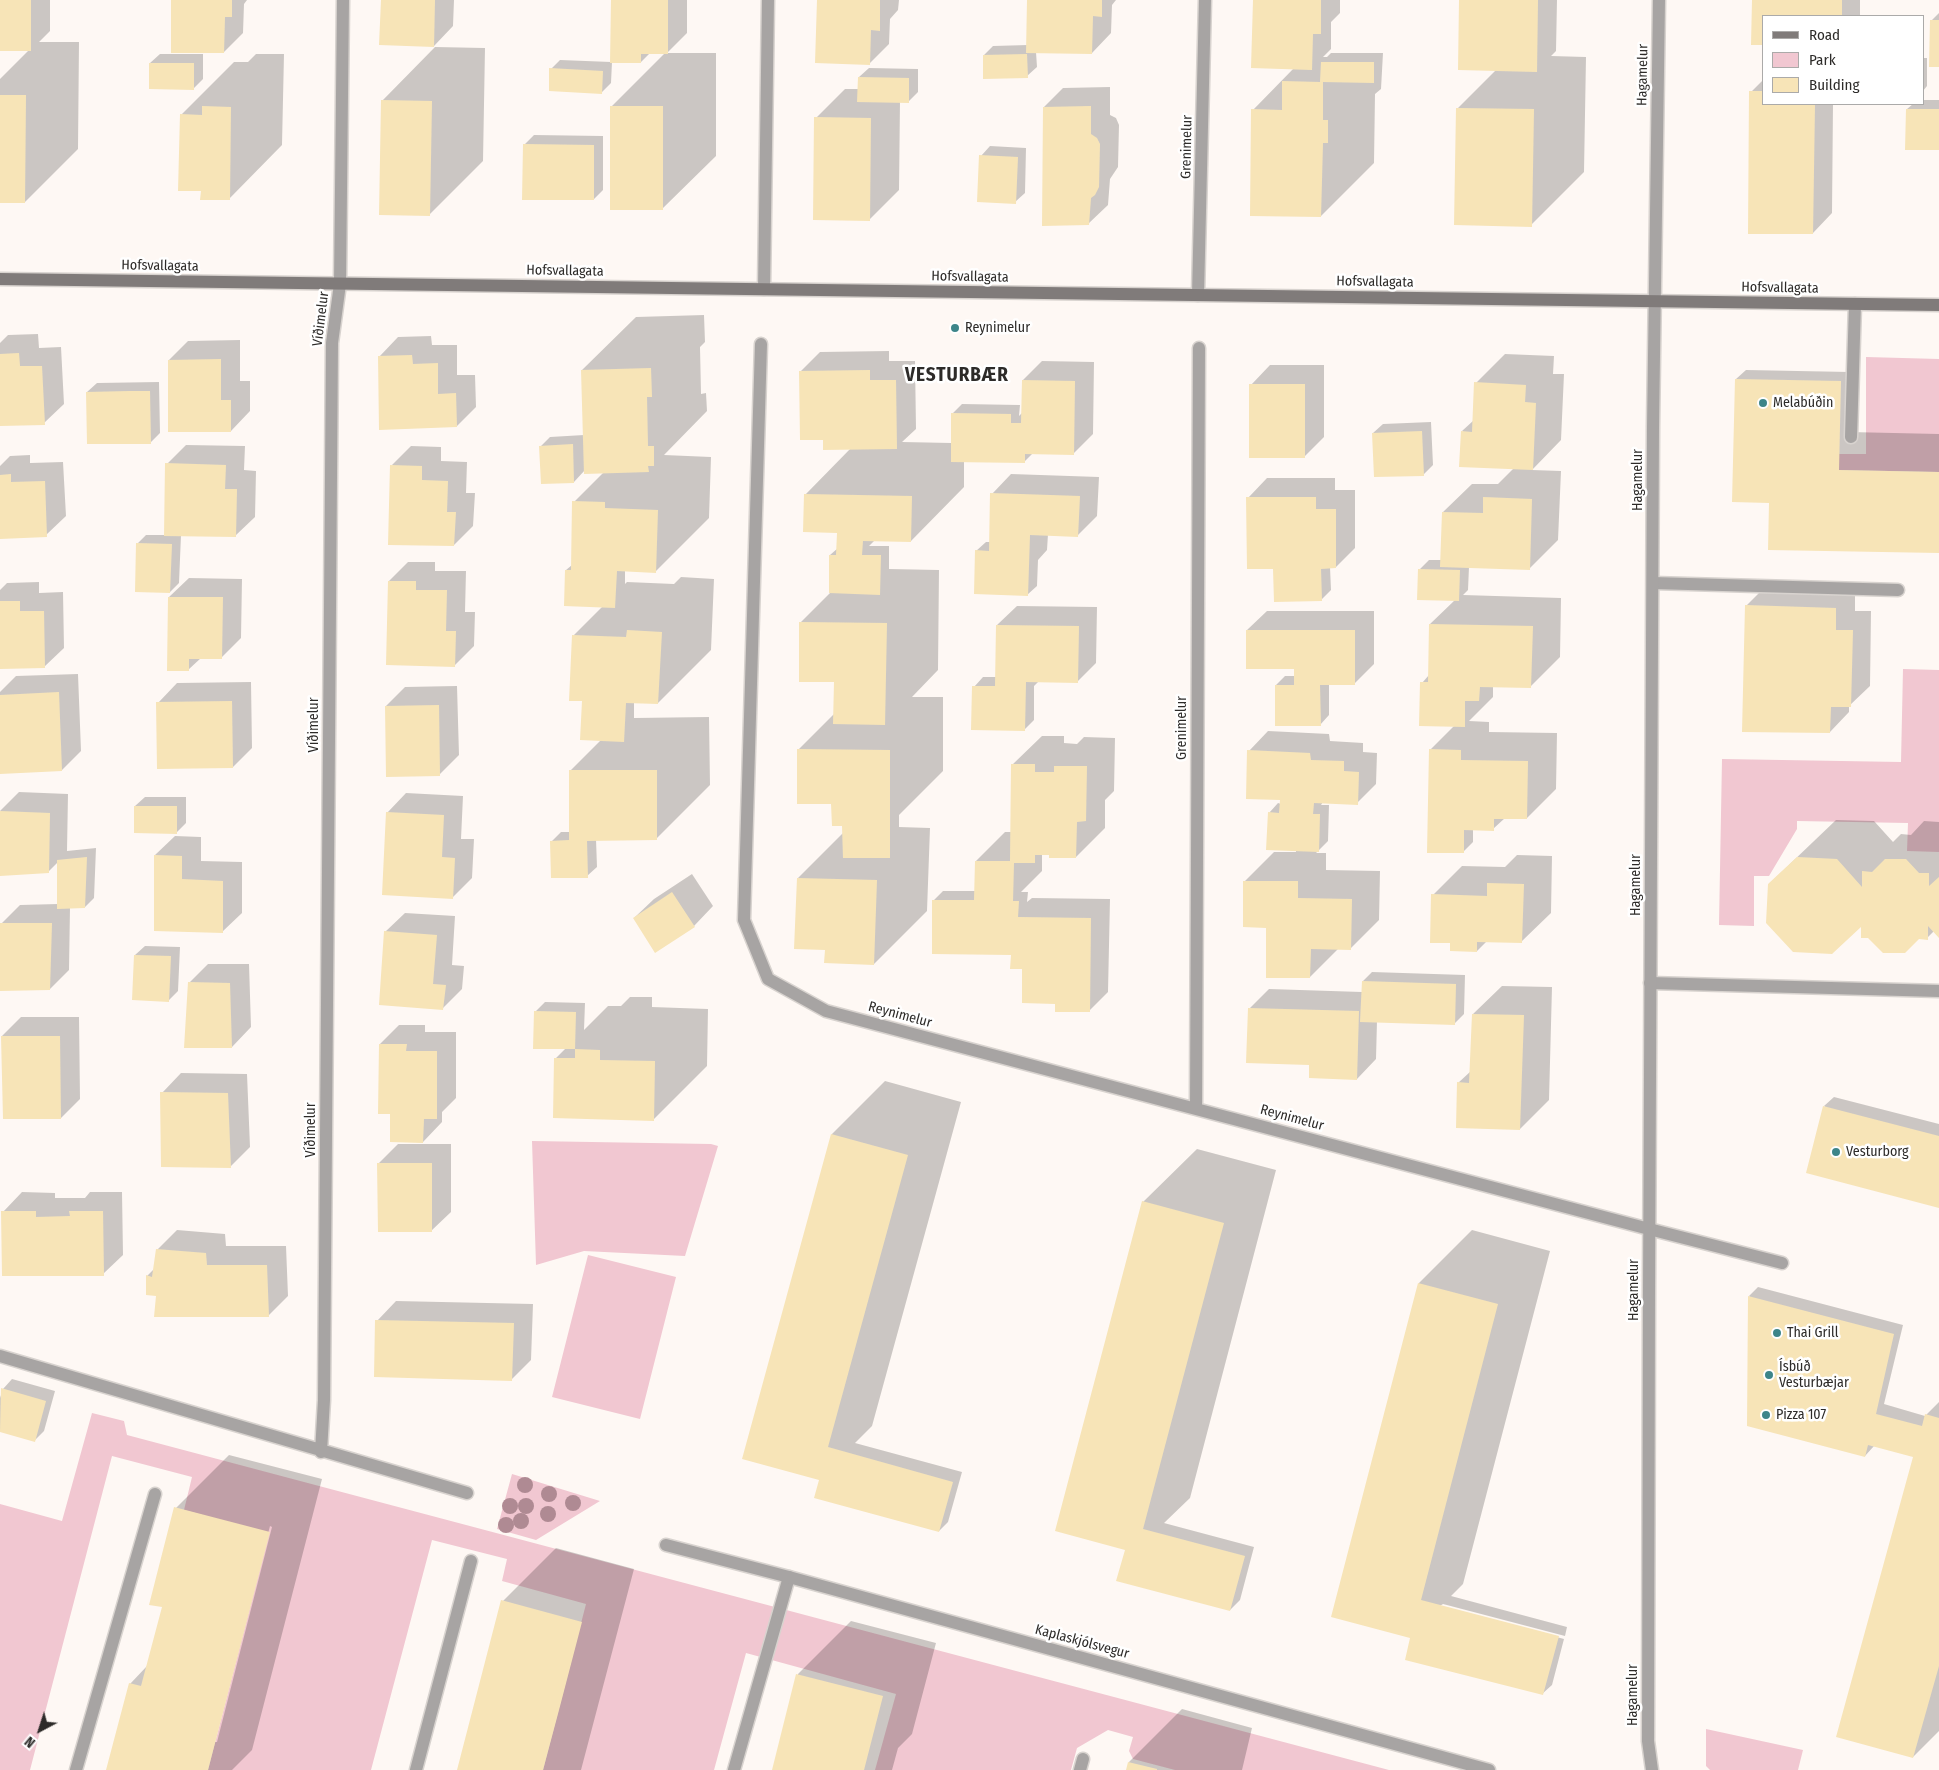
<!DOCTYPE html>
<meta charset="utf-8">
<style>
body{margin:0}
#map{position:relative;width:1939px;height:1770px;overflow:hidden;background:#fef8f4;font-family:"Fira Sans Condensed",sans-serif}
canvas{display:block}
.legend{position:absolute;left:1762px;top:15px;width:162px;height:90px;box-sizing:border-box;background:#fff;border:1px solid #abaaa9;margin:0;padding:6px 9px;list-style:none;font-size:15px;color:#2d2b29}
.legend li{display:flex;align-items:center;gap:10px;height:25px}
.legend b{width:25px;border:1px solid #abaaa9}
.north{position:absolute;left:15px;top:1705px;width:50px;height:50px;-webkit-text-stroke:4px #fff;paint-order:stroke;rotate:220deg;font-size:14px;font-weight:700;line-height:20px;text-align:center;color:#2d2b29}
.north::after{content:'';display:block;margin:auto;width:18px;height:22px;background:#2d2b29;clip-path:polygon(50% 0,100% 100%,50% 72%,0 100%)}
</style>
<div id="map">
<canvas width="1939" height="1770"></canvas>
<ul class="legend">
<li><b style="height:6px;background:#807b7a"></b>Road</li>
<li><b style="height:14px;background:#f1c7d1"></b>Park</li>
<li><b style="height:14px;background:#f7e4b7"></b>Building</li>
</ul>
<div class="north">N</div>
</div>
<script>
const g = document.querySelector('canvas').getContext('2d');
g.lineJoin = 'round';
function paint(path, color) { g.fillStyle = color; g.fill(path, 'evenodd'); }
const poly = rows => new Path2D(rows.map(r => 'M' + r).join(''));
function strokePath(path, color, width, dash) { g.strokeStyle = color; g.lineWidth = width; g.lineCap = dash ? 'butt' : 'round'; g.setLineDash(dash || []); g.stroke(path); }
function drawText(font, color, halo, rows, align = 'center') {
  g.font = font + ' "Fira Sans Condensed",sans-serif'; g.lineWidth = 5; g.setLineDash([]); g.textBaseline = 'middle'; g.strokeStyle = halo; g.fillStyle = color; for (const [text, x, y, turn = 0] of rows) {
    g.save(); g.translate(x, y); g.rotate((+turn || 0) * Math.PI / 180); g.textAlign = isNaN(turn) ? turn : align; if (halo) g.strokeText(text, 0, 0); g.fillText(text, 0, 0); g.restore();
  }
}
const green = poly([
 [1866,357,1939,359,1939,472,1839,470,1839,454,1866,454],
 [1903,669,1939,670,1939,852,1907,851,1908,823,1797,821,1797,829,1769,876,1754,876,1754,926,1719,925,1722,759,1901,762],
 [532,1141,711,1144,718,1146,685,1256,584,1251,536,1265],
 [588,1255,676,1277,640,1419,552,1397],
 [92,1413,124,1421,127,1435,1389,1770,1175,1770,1133,1759,1129,1751,1133,1737,1108,1730,1077,1748,1071,1770,875,1770,896,1694,746,1653,714,1770,543,1770,586,1604,502,1581,507,1559,432,1540,371,1770,208,1770,269,1533,184,1510,192,1477,112,1456,30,1770,0,1770,0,1504,62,1521],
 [512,1474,600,1501,536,1540,497,1529],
 [1706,1729,1803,1750,1798,1770,1710,1770,1706,1766]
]);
const shadow = poly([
 [0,0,50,0,50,31,39,42,79,42,78,149,25,202,0,202,0,79,29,50,0,50],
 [172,0,247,0,244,4,243,33,224,52],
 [382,0,454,0,453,26,434,46],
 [612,0,687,0,687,33,667,53,716,53,716,156,662,209,612,106,665,53,650,53,641,62,612,62,611,83,602,92,551,69,560,60,611,62],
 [819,0,899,0,898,10,890,19,889,44,869,64],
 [1028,0,1116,0,1112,5,1111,33,1092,53,1036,52,1037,67,1027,76,984,55,993,46,1028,45],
 [1254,0,1340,0,1340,13,1331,22,1331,49,1323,57,1327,57,1331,53,1383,53,1381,89,1375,94,1374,163,1321,216,1253,110,1294,68],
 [1460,0,1557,0,1556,51,1551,56,1586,57,1584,172,1531,225,1457,109,1496,70],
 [1753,0,1860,0,1860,16,1763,16],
 [1939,13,1939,66,1931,21],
 [435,47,485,48,483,161,430,214,382,101],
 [160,54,203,54,203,79,193,89,150,63],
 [256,54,284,54,282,145,229,199,202,190,181,115,234,62,248,62],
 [1923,58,1927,58,1927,86,1923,91],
 [869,68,918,69,918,92,908,102,900,101,899,190,870,219,816,118,845,89,859,89,859,77],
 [1763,80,1763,104,1833,104,1832,213,1813,233,1751,92],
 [1110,87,1110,115,1116,118,1119,125,1118,167,1110,179,1108,205,1088,224,1044,107,1063,88],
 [1923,100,1939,100,1939,149,1907,109,1913,104,1923,104],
 [534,135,603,136,603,190,594,199,524,145],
 [990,146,1026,148,1025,193,1015,202,981,156],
 [704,315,705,342,700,347,701,394,706,393,707,411,664,455,711,457,709,518,656,571,625,570,625,584,627,582,674,584,681,577,714,579,711,650,658,703,634,702,634,718,709,717,710,785,657,838,596,839,597,867,587,876,552,841,561,832,570,832,570,771,601,740,583,700,574,635,603,606,566,570,572,565,574,502,604,472,585,470,574,482,541,446,550,437,584,435,582,370,636,317],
 [38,334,39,348,61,347,64,404,44,423,0,425,0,343,8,335],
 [431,336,432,345,457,345,457,375,475,375,476,407,457,426,379,357,398,337],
 [240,340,240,381,250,381,250,411,231,431,169,360,188,341],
 [889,351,889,361,915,361,916,429,902,442,952,443,952,414,962,404,1020,405,1019,416,1023,412,1023,380,1042,361,1094,362,1093,434,1073,454,1033,453,1024,462,964,461,964,487,911,541,875,540,869,546,889,546,889,569,939,570,938,670,912,697,943,697,943,771,899,815,899,827,930,828,927,911,874,964,826,948,798,878,844,832,844,826,832,803,798,750,834,714,835,681,801,622,830,593,830,555,838,548,838,532,805,495,851,448,825,438,801,371,820,352],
 [1505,354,1554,356,1553,374,1564,374,1561,440,1532,470,1561,471,1558,540,1529,569,1469,567,1468,590,1463,595,1561,598,1560,657,1531,686,1493,686,1493,697,1469,721,1489,722,1489,732,1557,733,1556,789,1527,818,1505,818,1493,829,1473,829,1473,842,1463,852,1430,750,1454,726,1422,683,1429,675,1430,624,1455,600,1420,569,1429,560,1441,560,1443,512,1472,484,1498,484,1514,468,1462,431,1474,420,1476,383],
 [1270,365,1324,365,1324,437,1304,457,1251,385],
 [1746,370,1850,372,1849,432,1939,434,1939,552,1770,502,1736,379],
 [159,382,160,433,150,443,87,392,97,383],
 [1431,422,1433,465,1423,475,1373,433,1383,424],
 [186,445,245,446,244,470,256,471,255,517,235,536,181,535,179,583,170,592,137,544,146,535,165,535,167,464],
 [411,446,441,447,441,461,467,462,466,493,475,493,473,526,454,545,392,465],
 [30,455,30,463,63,462,66,516,46,535,0,537,0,466,10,456],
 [1011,474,1099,477,1097,516,1078,535,1048,534,1047,550,1038,560,1037,586,1027,595,976,551,986,542,990,542,992,494],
 [1267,478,1335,478,1335,490,1355,490,1355,548,1336,567,1330,567,1331,590,1321,600,1276,568,1248,498],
 [408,562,435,562,435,571,466,571,465,612,475,612,474,646,455,665,389,581],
 [189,578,242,579,241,638,221,658,201,658,188,670,169,597],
 [39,582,39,593,63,592,64,648,44,667,0,668,0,590,7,583],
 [1765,587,1855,589,1855,611,1871,611,1870,686,1849,706,1849,712,1830,732,1746,606],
 [1017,606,1097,607,1096,663,1077,682,1039,681,1034,686,1034,720,1024,730,974,687,983,677,997,677,997,625],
 [1267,611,1374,611,1374,664,1355,683,1329,684,1329,715,1320,725,1276,685,1285,676,1295,676,1295,668,1247,630],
 [78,674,81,751,62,770,0,773,0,692,16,676],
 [251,682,252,748,233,767,158,703,177,683],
 [457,686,459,755,439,775,386,706,405,687],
 [1268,731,1329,734,1330,741,1363,743,1363,752,1377,753,1376,784,1357,803,1323,802,1321,805,1329,805,1328,841,1316,853,1326,853,1326,870,1380,871,1379,920,1350,949,1339,948,1310,977,1268,926,1245,881,1274,852,1296,852,1296,850,1269,813,1278,803,1281,804,1281,799,1249,751],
 [1042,736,1064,736,1064,743,1077,744,1084,737,1115,738,1114,791,1105,800,1105,828,1076,857,1042,854,1042,871,1021,892,1028,892,1027,902,1032,898,1110,899,1108,992,1089,1011,1057,1003,1012,954,934,900,943,891,976,891,976,861,1005,832,1012,832,1013,764],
 [19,792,68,794,67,851,96,848,94,898,85,907,70,908,69,970,50,989,0,990,1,924,20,905,58,904,58,862,48,872,0,811],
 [406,793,463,796,461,839,474,839,472,878,452,898,387,813],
 [145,797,186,797,186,823,176,833,135,806],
 [1836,820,1874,821,1893,842,1901,834,1911,835,1924,821,1939,822,1939,936,1934,931,1927,938,1862,925,1769,884],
 [175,836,201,837,201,861,242,862,242,913,222,932,155,855],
 [1517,855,1552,856,1551,913,1522,941,1487,941,1477,951,1452,942,1433,895,1462,866,1505,867],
 [692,874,713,906,694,926,634,918,654,899],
 [405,913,455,916,452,965,464,966,462,989,443,1008,385,932],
 [145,946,180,947,178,991,169,1000,135,955],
 [208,964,249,964,251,1027,232,1047,189,983],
 [1372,972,1465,975,1464,1014,1454,1024,1377,1021,1376,1059,1357,1079,1311,1064,1250,1008,1269,989,1362,992,1363,981],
 [1502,986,1552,987,1549,1100,1520,1129,1458,1083,1471,1071,1473,1014],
 [630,997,652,997,652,1007,708,1009,707,1066,654,1119,555,1059,566,1048,535,1012,545,1002,585,1003,584,1030,608,1006,621,1006],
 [21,1017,79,1017,80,1099,61,1118,2,1036],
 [399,1025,425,1025,425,1032,456,1032,456,1098,442,1112,442,1122,423,1142,391,1112,380,1044],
 [181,1073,247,1074,250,1147,230,1167,162,1093],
 [885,1081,961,1102,872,1426,855,1443,962,1472,948,1522,939,1531,822,1476,832,1134],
 [1834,1097,1939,1124,1939,1207,1824,1106],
 [398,1144,451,1144,451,1212,431,1231,378,1164],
 [1197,1149,1276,1170,1190,1498,1164,1523,1254,1547,1240,1600,1230,1610,1126,1550,1143,1202],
 [22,1192,55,1193,55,1198,85,1198,90,1192,122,1192,123,1255,103,1274,3,1212],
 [177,1230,225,1234,226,1246,286,1246,288,1296,268,1316,157,1295,147,1276,154,1269,157,1250],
 [1472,1230,1550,1251,1463,1584,1451,1596,1567,1627,1565,1636,1443,1604,1440,1606,1564,1639,1552,1685,1542,1694,1413,1634,1419,1283],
 [1758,1287,1903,1325,1884,1404,1925,1416,1939,1402,1939,1731,1913,1757,1915,1453,1874,1446,1865,1456,1749,1296],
 [396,1301,533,1304,531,1360,512,1379,377,1321],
 [12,1379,55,1391,44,1431,34,1441,0,1431,0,1398,3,1389],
 [229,1455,322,1479,252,1750,232,1770,107,1770,130,1684,147,1666,163,1607,176,1508],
 [270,1526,272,1527,217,1742,214,1742],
 [556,1548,634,1569,581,1770,458,1770,503,1601],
 [851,1621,936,1643,912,1734,898,1748,892,1770,773,1770,798,1674],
 [1182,1709,1252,1728,1242,1770,1127,1770,1129,1762]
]);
const building = poly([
 [0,0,31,0,31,51,0,51],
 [171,0,232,0,232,17,225,17,224,53,171,53],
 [381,0,435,0,434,47,379,45],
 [611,0,668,0,668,54,641,54,641,63,610,63],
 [817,0,880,0,880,31,871,30,870,65,815,63],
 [1027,0,1102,0,1102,17,1093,16,1092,54,1026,53],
 [1253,0,1321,0,1321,34,1313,34,1312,70,1251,68],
 [1459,0,1538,0,1537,72,1458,70],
 [1752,0,1842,0,1842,16,1763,16,1763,45,1751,45],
 [1930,20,1939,20,1939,67,1929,67],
 [1027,54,1028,78,983,79,983,55],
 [1321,62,1374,62,1374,83,1323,82,1323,120,1328,120,1328,143,1323,143,1321,217,1250,216,1251,109,1282,110,1282,81,1320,82],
 [149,63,194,63,194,90,149,89],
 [549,68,603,71,602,94,549,91],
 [858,77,909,78,909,103,857,102],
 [1749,91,1763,91,1763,104,1815,104,1813,234,1748,234],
 [0,95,26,95,25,203,0,203],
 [381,100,432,101,430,216,379,215],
 [202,106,231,107,230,200,200,200,201,191,178,191,180,114,202,115],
 [610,106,663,106,663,210,610,210],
 [1091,106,1091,134,1097,138,1100,144,1099,187,1095,195,1091,198,1089,225,1042,226,1043,107],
 [1456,108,1534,109,1532,227,1454,225],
 [1906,109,1939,109,1939,150,1905,150],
 [814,117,871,118,870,221,813,220],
 [523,144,594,145,594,200,522,200],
 [979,155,1018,157,1016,204,977,202],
 [19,353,20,366,42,366,45,425,0,426,0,354],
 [412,355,413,364,438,363,438,394,456,393,457,427,379,430,378,356],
 [221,359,221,400,231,400,231,432,168,432,168,360],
 [651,368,652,397,647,397,648,446,654,446,654,466,648,466,649,472,584,474,581,370],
 [870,370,870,380,896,380,897,449,823,450,823,440,800,440,799,371],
 [1735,379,1841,381,1839,470,1939,472,1939,553,1768,550,1769,503,1732,502],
 [1022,380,1075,381,1074,455,1025,454,1025,463,951,462,951,413,1011,414,1011,423,1021,423],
 [1474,382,1526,385,1525,402,1536,403,1533,470,1459,467,1461,431,1472,432],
 [1249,384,1305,384,1305,458,1249,458],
 [130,391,150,391,151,444,87,444,86,392],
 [1422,431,1424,476,1374,477,1372,433],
 [573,444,574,483,541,484,539,446],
 [165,463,226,465,225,489,237,489,236,537,164,536],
 [390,465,422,466,422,480,448,481,447,512,456,512,454,546,388,545],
 [11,474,11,482,45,481,47,537,0,539,0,475],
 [990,493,1080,496,1078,537,1030,535,1028,596,974,594,975,550,989,551],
 [804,494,912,496,911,542,863,541,862,555,881,555,880,595,829,593,829,555,836,555,837,533,803,532],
 [1246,497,1316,497,1316,509,1336,509,1336,568,1321,569,1322,601,1274,602,1273,569,1247,569],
 [1483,497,1532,499,1530,570,1440,567,1442,512,1483,513],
 [572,501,605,502,605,508,658,510,656,573,617,571,615,608,564,606,565,570,571,570],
 [136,543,172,544,170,593,135,592],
 [1418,569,1460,570,1459,601,1417,600],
 [388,581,416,581,416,590,447,590,446,631,456,631,455,667,386,665],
 [168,597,223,597,222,659,189,659,189,671,167,671],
 [0,601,20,601,20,611,44,611,45,668,0,669],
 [1745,605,1836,608,1836,630,1853,630,1851,707,1831,707,1830,733,1742,732],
 [799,622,887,623,885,725,833,724,834,682,799,682],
 [1429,624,1533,626,1531,688,1480,687,1479,701,1465,701,1465,727,1419,726,1420,682,1428,682],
 [996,625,1079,626,1078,683,1026,682,1025,731,971,730,972,686,995,686],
 [627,630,662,632,658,704,626,703,624,742,580,740,582,701,569,701,572,635,626,637],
 [1246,630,1355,630,1355,685,1320,685,1321,726,1275,726,1275,685,1294,685,1294,669,1246,669],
 [59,692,62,771,0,774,0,695],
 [232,701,233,768,157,769,156,702],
 [439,705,440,776,386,777,385,706],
 [797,749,890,750,890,858,843,858,842,826,832,826,831,804,797,804],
 [1429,749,1461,750,1461,760,1528,761,1527,819,1494,819,1494,831,1464,830,1464,853,1427,853],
 [1247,750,1310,753,1311,760,1344,761,1344,771,1359,772,1358,805,1314,803,1313,814,1320,814,1319,852,1266,850,1268,812,1279,813,1280,800,1246,799],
 [1011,764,1035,764,1035,772,1054,772,1054,766,1087,766,1086,821,1077,822,1076,858,1049,858,1049,855,1035,855,1035,863,1014,863,1013,901,1019,901,1018,917,1091,918,1090,1012,1055,1012,1055,1004,1022,1003,1022,969,1010,969,1011,955,932,954,932,900,974,900,975,861,1010,861],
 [569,770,657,770,657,840,587,841,588,878,551,878,550,841,569,840],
 [134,806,177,806,177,834,134,833],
 [0,811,50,813,49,873,0,876],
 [386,812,444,815,442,857,455,858,453,899,382,895],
 [154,855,182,856,182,879,223,881,223,933,154,931],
 [87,857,85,908,57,909,57,860],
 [1797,857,1837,859,1862,887,1862,871,1872,872,1885,859,1906,859,1919,873,1929,873,1929,886,1939,877,1939,938,1928,926,1928,940,1919,939,1905,953,1883,953,1868,938,1861,938,1861,927,1832,954,1793,952,1766,923,1768,884],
 [797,878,877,880,874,965,824,963,825,950,794,949],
 [1243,881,1298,881,1298,898,1352,899,1351,950,1311,949,1310,978,1266,978,1266,928,1243,927],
 [1487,883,1524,884,1522,943,1477,942,1477,952,1450,951,1450,943,1430,943,1431,894,1487,896],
 [672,892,695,927,655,953,633,918],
 [0,923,52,923,50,990,0,991],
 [384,931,437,935,433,984,446,985,443,1010,379,1005],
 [134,955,171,956,169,1002,132,1000],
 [1362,981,1456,984,1455,1025,1360,1022],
 [188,982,230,983,232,1048,184,1048],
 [1248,1008,1359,1011,1357,1080,1309,1078,1309,1065,1246,1063],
 [534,1011,576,1012,575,1049,533,1049],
 [1472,1014,1524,1015,1520,1130,1456,1128,1457,1082,1469,1083],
 [1,1036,60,1036,61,1119,3,1119],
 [379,1044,407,1044,406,1051,437,1051,437,1119,424,1119,423,1143,390,1142,390,1114,378,1114],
 [575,1049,600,1050,600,1060,655,1061,654,1121,553,1118,554,1058,575,1058],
 [160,1092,228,1093,231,1168,161,1167],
 [1823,1106,1939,1136,1939,1208,1806,1173],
 [831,1134,908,1155,828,1447,953,1482,939,1532,814,1498,819,1480,742,1459],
 [377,1163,432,1163,432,1232,378,1232],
 [1142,1201,1224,1223,1143,1529,1245,1556,1230,1611,1116,1581,1125,1550,1055,1531],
 [1,1211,36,1211,36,1217,70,1216,69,1211,103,1211,104,1276,2,1276],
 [156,1249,206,1253,207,1265,267,1265,269,1317,154,1317,156,1296,146,1295,146,1275,152,1277],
 [1418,1283,1498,1304,1421,1600,1559,1636,1543,1695,1405,1660,1410,1638,1331,1617],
 [1748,1296,1894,1334,1876,1414,1922,1426,1925,1414,1939,1418,1939,1666,1913,1758,1836,1737,1913,1457,1868,1445,1865,1457,1747,1426],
 [375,1320,514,1323,512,1381,374,1377],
 [1,1388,46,1401,35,1442,0,1432],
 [174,1507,270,1532,208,1770,106,1770,129,1683,141,1686,162,1607,149,1605],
 [501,1600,582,1622,559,1710,543,1770,457,1770],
 [796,1674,883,1696,864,1770,772,1770],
 [1128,1762,1157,1769,1157,1770,1126,1770]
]);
const lane = poly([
 [1851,437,1855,304],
 [1653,583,1898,590],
 [1650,983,1939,991],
 [1649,1229,1782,1263],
 [76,1770,155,1494],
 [416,1770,471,1561],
 [734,1770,789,1577],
 [1080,1770,1083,1759]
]);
const street = poly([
 [764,289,768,0],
 [1198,295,1205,0],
 [761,344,744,920,768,979,826,1011,1649,1229],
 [1196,1109,1199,348],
 [0,1356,467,1493],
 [321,1452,324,1400,332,343,340,284,343,0],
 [666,1545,789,1577,1489,1770],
 [1652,1770,1648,1741,1649,1290,1653,427,1659,0]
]);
const secondary = poly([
 [0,279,1939,305]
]);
const trees = [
 [525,1485],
 [549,1494],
 [573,1503],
 [510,1506],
 [526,1506],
 [548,1514],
 [521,1521],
 [506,1525]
];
const markers = [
 [955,328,5,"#3d8589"],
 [1763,403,5,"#3d8589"],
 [1836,1152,5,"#3d8589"],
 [1777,1333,5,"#3d8589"],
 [1769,1375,5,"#3d8589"],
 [1766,1415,5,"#3d8589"]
];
const streetNames = [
 ["Hagamelur",1643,75,-89],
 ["Grenimelur",1187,147,-89],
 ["Hofsvallagata",160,266,1],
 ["Hofsvallagata",565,271,1],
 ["Hofsvallagata",970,277,1],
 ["Hofsvallagata",1375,282,1],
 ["Hofsvallagata",1780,288,1],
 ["Víðimelur",321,319,-83],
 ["Hagamelur",1638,480,-90],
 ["Víðimelur",314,725,-90],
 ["Grenimelur",1182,728,-90],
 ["Hagamelur",1636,885,-90],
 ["Reynimelur",900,1015,15],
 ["Reynimelur",1292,1118,15],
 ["Víðimelur",311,1130,-90],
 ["Hagamelur",1634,1290,-90],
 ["Kaplaskjólsvegur",1082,1642,15],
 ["Hagamelur",1633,1695,-90]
];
const poiNames = [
 ["Reynimelur",965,328],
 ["Melabúðin",1773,403],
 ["Vesturborg",1846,1152],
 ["Thai Grill",1787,1333],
 ["Ísbúð",1779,1367],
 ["Vesturbæjar",1779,1383],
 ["Pizza 107",1776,1415]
];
const districtNames = [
 ["VESTURBÆR",957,376]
];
paint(green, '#f1c7d1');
paint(shadow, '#0003');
paint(building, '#f7e4b7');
strokePath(lane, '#d8d3cf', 15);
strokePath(street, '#d8d3cf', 15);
strokePath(secondary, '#d8d3cf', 15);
strokePath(lane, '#a7a4a3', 12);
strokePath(street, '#a7a4a3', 12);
strokePath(secondary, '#807b7a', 12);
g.fillStyle = '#af8a93';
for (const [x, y] of trees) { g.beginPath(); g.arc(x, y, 8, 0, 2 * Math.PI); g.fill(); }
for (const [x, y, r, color] of markers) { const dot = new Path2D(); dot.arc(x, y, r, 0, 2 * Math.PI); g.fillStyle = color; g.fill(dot); strokePath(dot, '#fff', 2); }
drawText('14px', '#2d2b29', '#fff', streetNames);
drawText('14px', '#2d2b29', '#fff', poiNames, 'left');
g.letterSpacing = '1px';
drawText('bold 19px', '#2d2b29', '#fff', districtNames);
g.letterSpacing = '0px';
</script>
